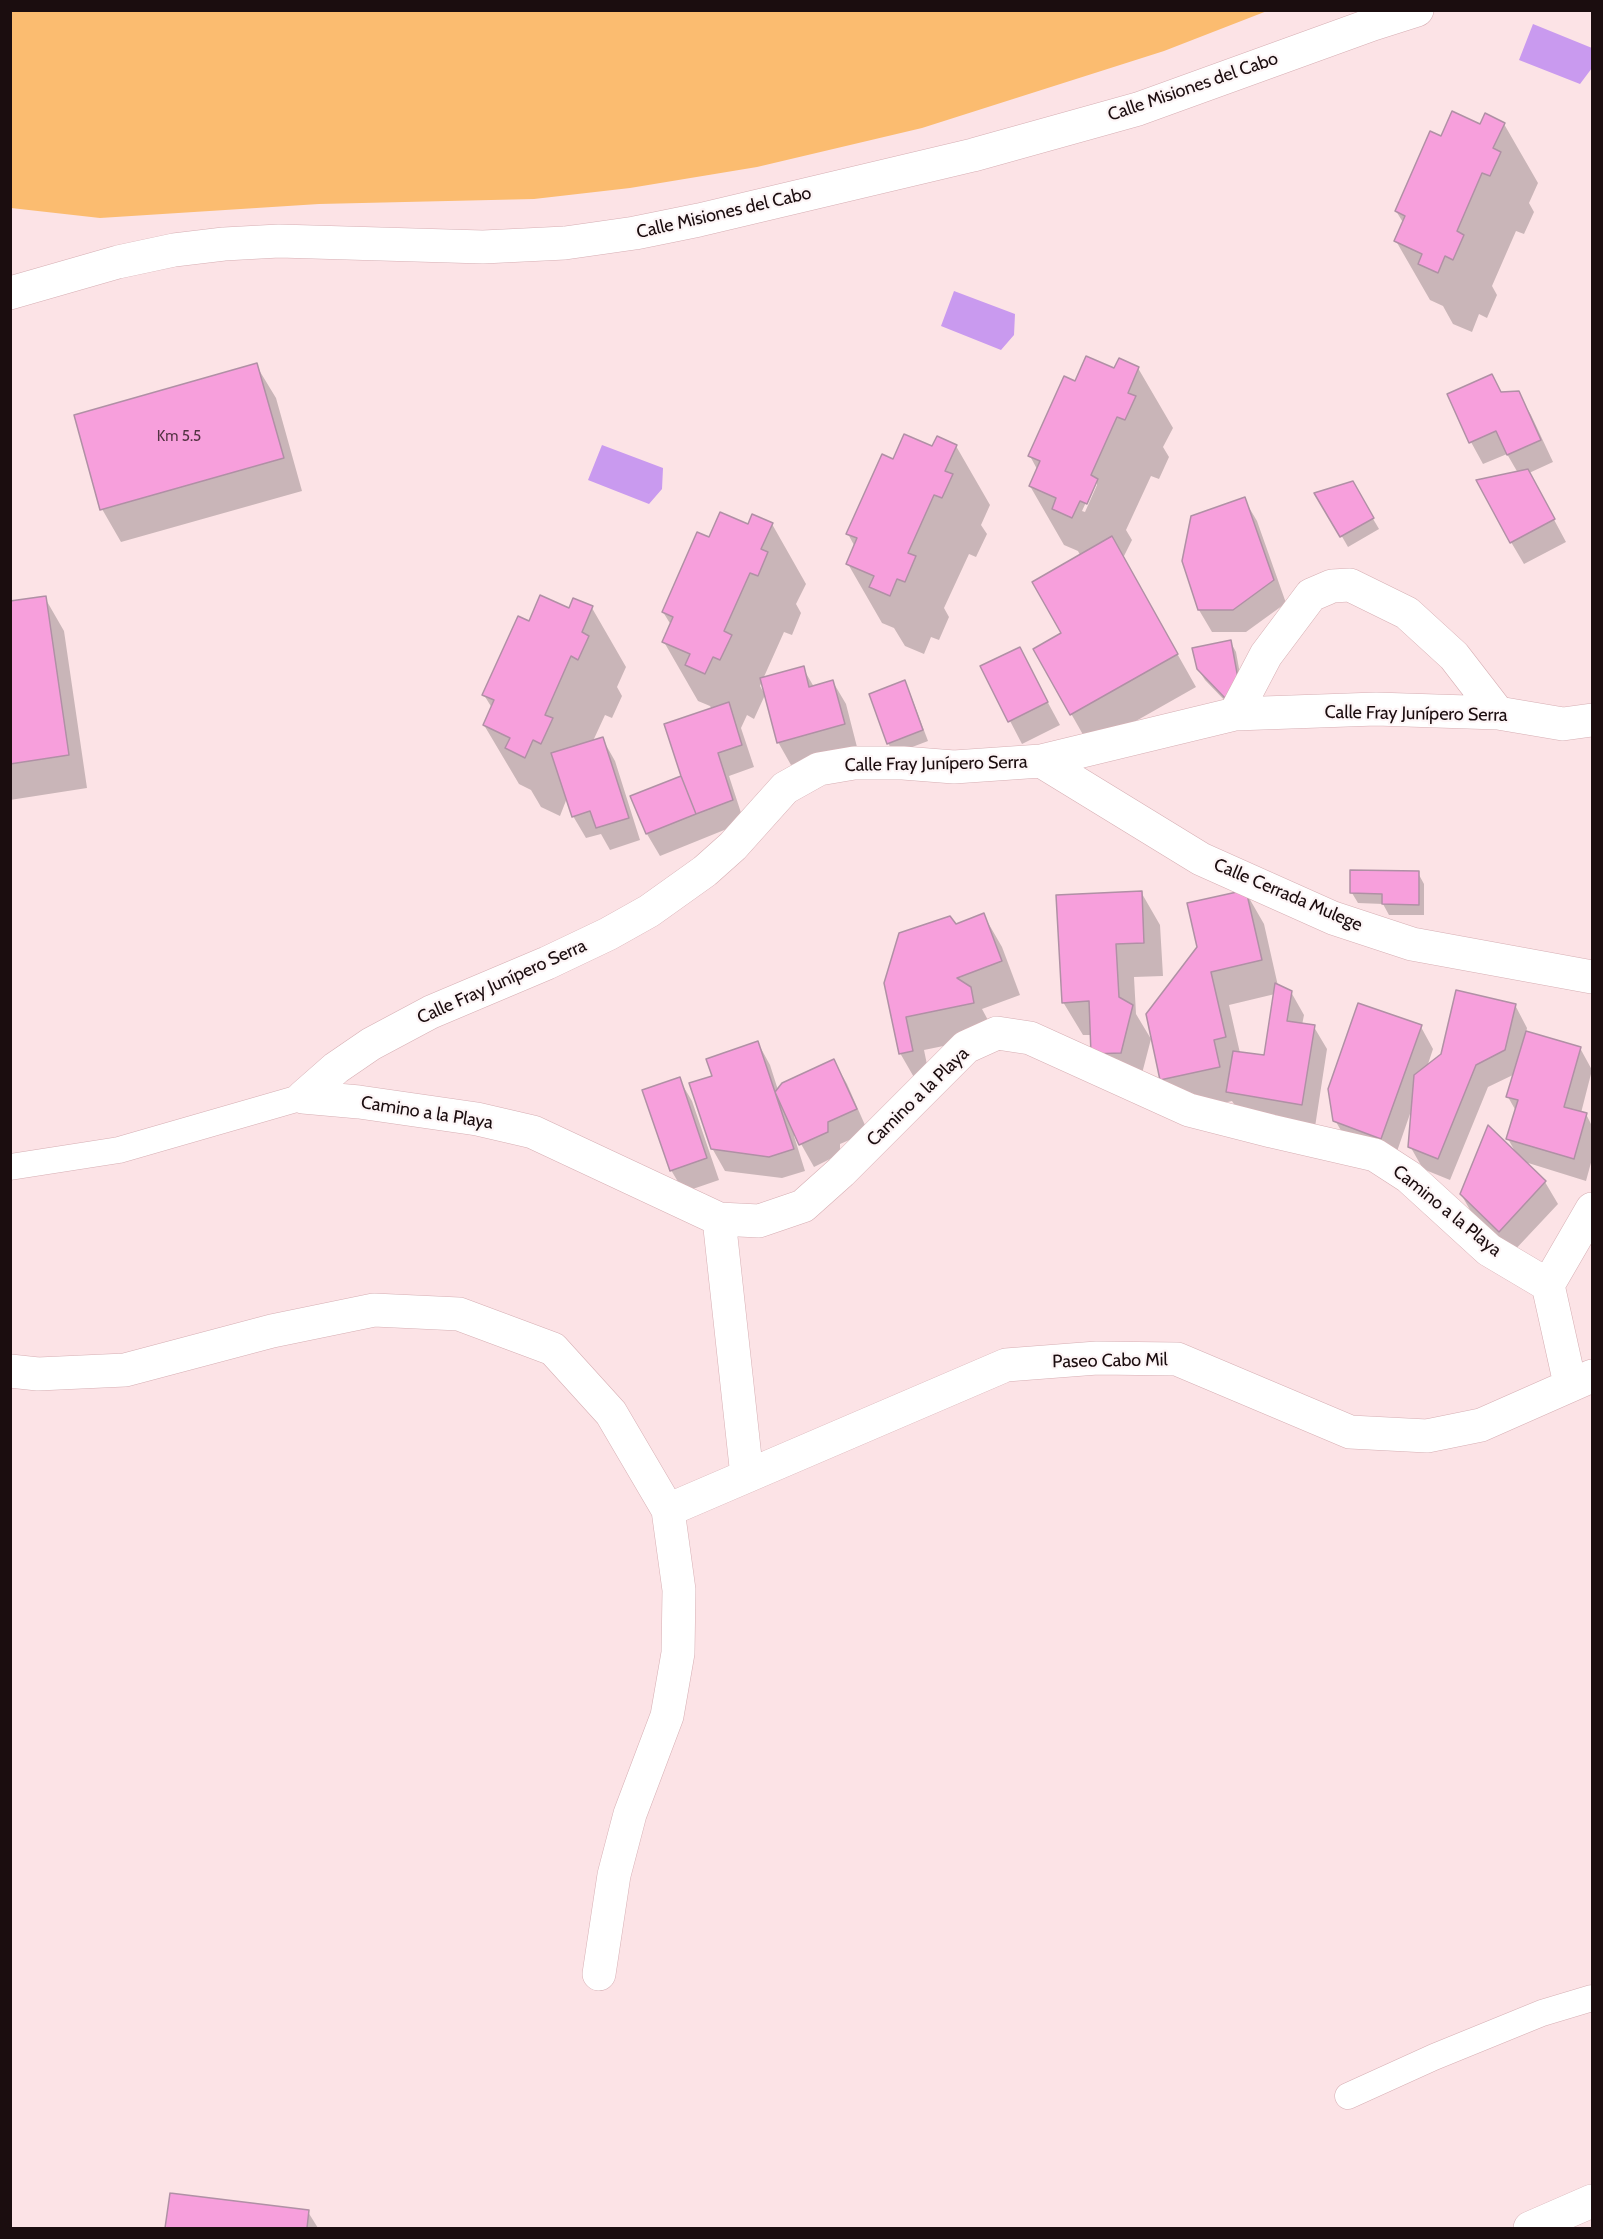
<!DOCTYPE html>
<meta charset="utf-8">
<style>
body{margin:0}
#map{position:relative;width:1603px;height:2239px;overflow:hidden;background:#fce3e6;font-family:Cabin,sans-serif}
canvas{display:block}
.frame{position:absolute;inset:0;border:12px solid #1b0d0f;pointer-events:none}
</style>
<div id="map">
<canvas width="1603" height="2239"></canvas>
<div class="frame"></div>
</div>
<script>
const g = document.querySelector('canvas').getContext('2d');
g.lineJoin = 'round';
function paint(path, color) { g.fillStyle = color; g.fill(path, 'evenodd'); }
const poly = rows => new Path2D(rows.map(r => 'M' + r).join(''));
function strokePath(path, color, width, dash) { g.strokeStyle = color; g.lineWidth = width; g.lineCap = dash ? 'butt' : 'round'; g.setLineDash(dash || []); g.stroke(path); }
function drawText(font, color, halo, rows, align = 'center') {
  g.font = font + ' Cabin,sans-serif'; g.lineWidth = 4.5; g.setLineDash([]); g.textBaseline = 'middle'; g.strokeStyle = halo; g.fillStyle = color; for (const [text, x, y, turn = 0] of rows) {
    g.save(); g.translate(x, y); g.rotate((+turn || 0) * Math.PI / 180); g.textAlign = isNaN(turn) ? turn : align; if (halo) g.strokeText(text, 0, 0); g.fillText(text, 0, 0); g.restore();
  }
}
const green = poly([
 [11,10,1267,10,1267,11,1164,51,922,128,757,167,630,188,534,199,319,204,100,218,11,208]
]);
const water = poly([
 [1533,24,1592,48,1592,68,1580,84,1519,60],
 [954,291,1015,314,1014,335,1001,350,941,326],
 [602,445,663,468,662,489,649,504,588,480]
]);
const shadow = poly([
 [1504,124,1538,183,1529,203,1534,212,1524,234,1516,231,1492,286,1497,295,1487,318,1479,314,1472,332,1453,324,1443,306,1430,300,1396,241,1404,224,1396,211,1442,138,1481,126],
 [256,365,276,398,302,491,121,542,102,509],
 [1138,368,1173,428,1163,447,1169,457,1159,479,1151,476,1126,530,1132,540,1123,558,1196,687,1090,747,1035,650,1063,634,1080,555,1078,551,1064,545,1030,486,1037,469,1030,456,1076,383,1115,370],
 [1097,478,1097,485,1085,512,1082,511],
 [1492,376,1502,393,1518,393,1531,415,1553,462,1529,473,1566,542,1524,564,1511,542,1518,473,1507,454,1483,464,1471,442],
 [956,446,990,505,981,525,987,534,976,557,969,554,944,608,949,617,939,640,931,637,924,654,905,646,894,628,882,623,848,564,855,547,848,534,894,461,933,448],
 [1352,483,1379,529,1348,547,1317,493],
 [1244,499,1257,521,1286,603,1246,632,1212,632,1199,610],
 [772,524,806,584,796,604,801,613,792,635,784,632,763,679,803,668,814,687,833,682,846,704,857,747,791,765,778,742,762,681,760,686,765,695,754,719,747,715,741,728,754,767,729,776,744,822,660,856,647,834,632,797,683,776,712,709,710,706,698,701,664,642,671,625,663,612,710,539,749,526],
 [45,598,64,631,87,788,10,800,10,603],
 [592,608,626,667,617,687,622,696,612,718,605,715,593,741,602,738,615,761,640,840,610,850,601,834,586,838,573,816,567,798,560,816,541,807,531,790,519,784,484,725,492,708,484,695,530,623,569,610],
 [1230,641,1236,652,1244,696,1232,708,1205,680,1198,669],
 [1019,649,1060,725,1022,744,982,667],
 [904,682,910,693,928,741,894,754,888,743],
 [1418,873,1424,884,1424,915,1389,915,1383,904,1358,903,1352,893],
 [1245,891,1264,924,1278,986,1291,992,1304,1015,1302,1025,1314,1027,1327,1049,1315,1127,1240,1114,1232,1101,1181,1113,1162,1080],
 [1275,994,1266,1057,1240,1053,1229,1005],
 [1141,892,1160,925,1163,976,1134,977,1136,1014,1151,1039,1139,1085,1112,1087,1092,1035,1083,1035,1063,1002],
 [983,914,1002,947,1020,995,982,1009,989,1022,992,1036,924,1050,931,1084,919,1086,900,1053,886,983,955,926],
 [1515,1005,1527,1028,1526,1033,1580,1048,1592,1070,1581,1113,1586,1114,1592,1126,1592,1159,1586,1181,1525,1162,1545,1182,1558,1204,1512,1253,1474,1217,1461,1194,1516,1153,1508,1139,1516,1111,1508,1097,1515,1074,1488,1087,1450,1180,1423,1169,1410,1146,1411,1111,1394,1160,1348,1143,1335,1120,1421,1027,1433,1049,1427,1067],
 [758,1043,770,1065,778,1090,834,1061,847,1084,868,1132,840,1144,840,1154,814,1167,796,1135,794,1136,805,1171,782,1178,725,1171,712,1148,714,1076],
 [679,1079,692,1101,719,1180,684,1192,671,1170],
 [171,2194,308,2212,318,2228,167,2228]
]);
const building = poly([
 [1452,111,1480,124,1485,113,1505,123,1493,148,1501,152,1490,176,1482,173,1457,231,1464,235,1453,260,1445,256,1438,273,1418,264,1422,254,1394,241,1405,216,1395,211,1430,131,1441,136,1452,111],
 [1086,356,1114,368,1119,358,1139,367,1128,393,1136,396,1125,420,1117,417,1091,475,1098,479,1087,504,1080,501,1072,518,1052,509,1056,498,1029,486,1040,461,1028,456,1064,376,1075,381,1086,356],
 [257,363,284,458,100,510,74,415,257,363],
 [1492,374,1501,392,1519,391,1541,440,1507,455,1496,431,1469,443,1447,394,1492,374],
 [904,434,932,446,937,436,957,445,945,471,953,474,942,498,934,495,908,553,916,556,905,582,897,579,890,596,869,587,874,576,846,564,857,538,846,534,882,454,893,459,904,434],
 [1528,469,1555,519,1510,543,1476,480,1528,469],
 [1353,481,1374,518,1340,537,1314,493,1353,481],
 [1245,497,1274,580,1233,610,1198,610,1182,561,1191,516,1245,497],
 [720,512,748,524,752,514,773,523,761,549,768,552,758,576,750,573,724,631,732,635,720,660,713,657,705,674,685,665,690,654,662,642,673,617,662,612,697,532,709,537,720,512],
 [1112,536,1178,654,1070,715,1033,649,1061,633,1032,582,1112,536],
 [540,595,569,608,573,598,593,606,582,632,589,636,578,660,571,656,545,715,553,718,541,744,533,740,525,758,505,748,510,738,483,725,494,700,482,695,518,616,529,621,540,595],
 [46,596,69,755,10,764,10,601,46,596],
 [1231,640,1239,684,1225,698,1197,669,1192,648,1231,640],
 [1020,647,1048,702,1008,722,980,666,1020,647],
 [804,666,809,687,833,680,845,724,777,743,760,678,804,666],
 [905,680,923,730,887,744,869,694,905,680],
 [729,702,742,745,718,753,733,800,696,814,681,776,664,724,729,702],
 [603,737,629,818,596,828,590,811,572,817,551,753,603,737],
 [681,776,696,814,646,834,630,796,681,776],
 [1350,870,1419,871,1419,905,1382,904,1382,894,1350,893,1350,870],
 [1246,890,1262,960,1211,972,1226,1037,1214,1040,1220,1067,1160,1080,1146,1014,1197,947,1187,903,1246,890],
 [1142,891,1144,943,1116,944,1119,997,1133,1005,1121,1053,1091,1054,1089,1001,1062,1003,1056,895,1142,891],
 [984,913,1002,961,957,978,971,987,974,1003,906,1017,913,1051,899,1054,884,983,899,933,950,916,956,924,984,913],
 [1275,983,1292,991,1287,1021,1315,1025,1302,1105,1226,1092,1233,1051,1264,1055,1275,983],
 [1456,990,1516,1004,1505,1050,1476,1065,1438,1159,1408,1147,1414,1075,1441,1054,1456,990],
 [1358,1003,1422,1025,1381,1139,1333,1121,1328,1089,1358,1003],
 [1526,1031,1581,1047,1564,1107,1587,1113,1574,1159,1506,1139,1518,1100,1506,1097,1526,1031],
 [758,1041,794,1149,769,1157,711,1149,689,1083,712,1076,706,1059,758,1041],
 [834,1059,857,1109,828,1122,828,1132,799,1145,775,1092,782,1083,834,1059],
 [680,1077,707,1158,670,1171,642,1090,680,1077],
 [1488,1125,1546,1181,1499,1232,1460,1194,1488,1125],
 [170,2193,309,2210,307,2228,165,2228,170,2193]
]);
const service = poly([
 [10,1167,119,1150,303,1097],
 [1348,2096,1434,2057,1542,2013,1592,1998]
]);
const minor = poly([
 [10,293,118,262,174,250,224,244,279,241,483,247,565,243,635,233,699,220,973,155,1138,109,1373,24,1417,10],
 [1235,714,1266,655,1311,595,1332,586,1350,585,1407,613,1454,656,1498,713],
 [1041,761,1201,859,1333,918,1412,944,1592,977],
 [303,1097,359,1102,477,1119,533,1132,719,1219,759,1221,803,1206,841,1172,966,1047,997,1033,1030,1038,1189,1110,1271,1131,1375,1155,1409,1177,1489,1250,1548,1285],
 [303,1097,336,1068,371,1044,431,1012,547,963,608,934,649,911,705,871,733,846,785,788,819,769,854,763,903,763,954,767,1041,761,1235,714,1376,709,1498,713,1563,724,1592,720],
 [719,1219,747,1476],
 [10,1371,38,1374,125,1370,272,1331,374,1310,459,1314,553,1349,611,1413,668,1510,679,1590,678,1653,667,1716,630,1814,614,1875,599,1974],
 [1570,1384,1548,1285,1592,1209],
 [668,1510,1006,1365,1097,1358,1177,1359,1350,1432,1427,1436,1481,1425,1592,1376],
 [1530,2228,1592,2201]
]);
const numberNames = [
 ["Km 5.5",179,437]
];
const streetNames = [
 ["Calle Misiones del Cabo",1193,87,-19],
 ["Calle Misiones del Cabo",724,213,-13],
 ["Calle Fray Junípero Serra",1416,714,1],
 ["Calle Fray Junípero Serra",936,764,-1],
 ["Calle Cerrada Mulege",1288,895,23],
 ["Calle Fray Junípero Serra",502,982,-24],
 ["Camino a la Playa",918,1097,-44],
 ["Camino a la Playa",427,1113,9],
 ["Camino a la Playa",1447,1211,39],
 ["Paseo Cabo Mil",1110,1361,-1]
];
paint(green, '#fbbc70');
paint(water, '#c99aef');
paint(shadow, '#0003');
paint(building, '#f79fdc');
strokePath(building, '#b090a5', 1.5);
strokePath(service, '#d6aeb3', 27);
strokePath(minor, '#d6aeb3', 34);
strokePath(service, '#fff', 26);
strokePath(minor, '#fff', 33);
drawText('15px', '#523242', null, numberNames);
drawText('18px', '#1b0d0f', '#fdf5f6', streetNames);
</script>
